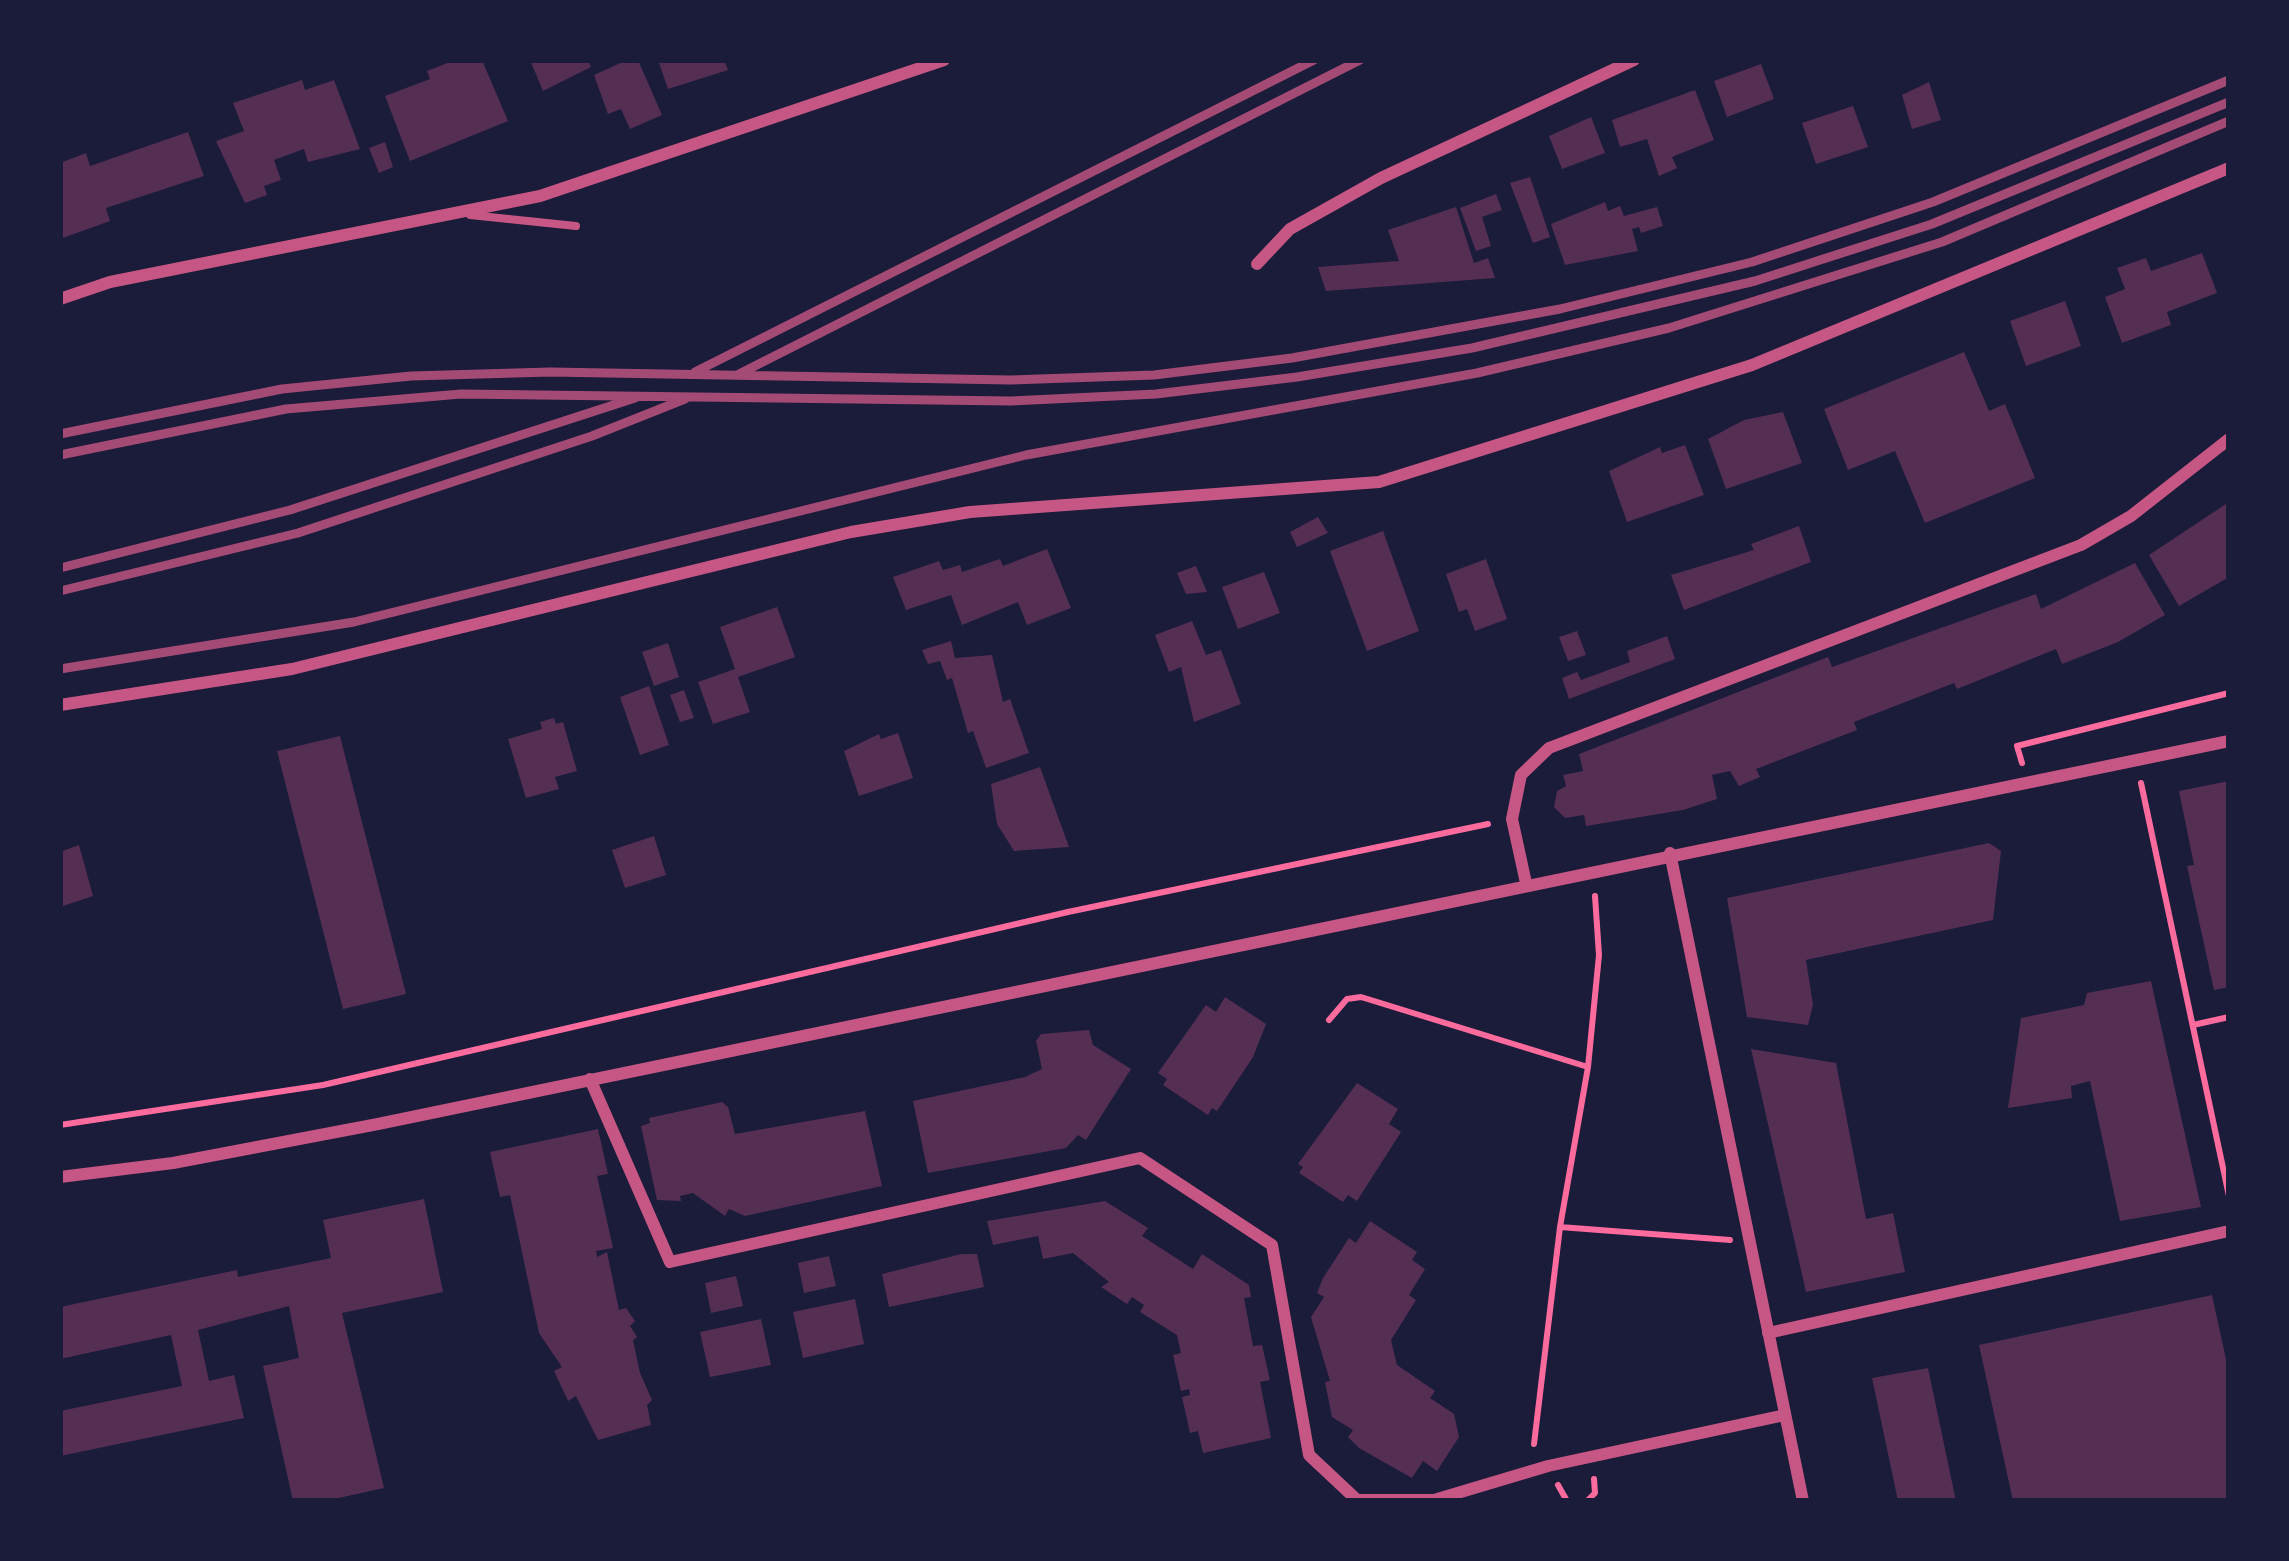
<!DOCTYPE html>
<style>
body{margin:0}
#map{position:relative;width:2289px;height:1561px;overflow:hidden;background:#1b1b3a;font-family:Helvetica,sans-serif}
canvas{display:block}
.frame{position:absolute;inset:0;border:63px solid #1b1b3a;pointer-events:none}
</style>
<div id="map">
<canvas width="2289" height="1561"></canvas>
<div class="frame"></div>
</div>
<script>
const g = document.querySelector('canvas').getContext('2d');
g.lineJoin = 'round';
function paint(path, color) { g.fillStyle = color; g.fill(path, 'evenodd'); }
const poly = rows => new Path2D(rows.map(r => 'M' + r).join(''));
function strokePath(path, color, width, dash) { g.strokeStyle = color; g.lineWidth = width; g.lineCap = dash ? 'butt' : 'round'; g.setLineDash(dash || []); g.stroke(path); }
const building = poly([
 [455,60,482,60,508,121,410,161,385,96,430,79,427,71],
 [530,60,588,60,591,67,543,91],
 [627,60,638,60,662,115,630,129,621,109,608,114,594,75],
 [658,60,724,60,728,70,668,89],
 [1761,64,1774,99,1727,117,1714,81],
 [302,80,305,90,334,80,360,149,308,162,304,149,274,160,281,180,264,186,267,195,245,203,216,141,244,131,233,103],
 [1929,82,1941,120,1912,129,1902,95],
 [1695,90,1714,140,1672,157,1677,168,1659,176,1647,139,1620,147,1612,120],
 [1853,106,1868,147,1816,164,1802,123],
 [1591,117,1605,153,1562,169,1549,136],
 [188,132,204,176,106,208,110,221,60,239,60,163,86,153,90,166],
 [385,142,393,167,379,173,369,148],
 [1530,177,1550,237,1533,243,1510,183],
 [1496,194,1502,210,1482,217,1491,246,1476,251,1460,208],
 [1605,202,1608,211,1620,206,1624,216,1657,207,1663,226,1641,233,1639,227,1632,229,1638,251,1565,265,1551,224],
 [1456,207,1474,263,1488,258,1495,278,1326,291,1318,267,1399,261,1388,230],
 [2202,253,2217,293,2167,312,2171,325,2122,343,2105,297,2125,289,2117,268,2146,258,2151,271],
 [2065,301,2081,346,2026,366,2010,321],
 [1964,352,1989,411,2005,404,2035,478,1925,523,1895,451,1848,470,1824,409],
 [1783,412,1802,463,1726,489,1708,439,1744,420],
 [1685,445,1704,495,1627,522,1609,471,1660,447,1662,453],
 [2229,502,2229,577,2179,606,2149,555],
 [1318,517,1328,533,1297,547,1290,532],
 [1799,526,1811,562,1684,610,1671,575,1754,550,1751,544],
 [1383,531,1419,631,1367,651,1330,551],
 [1047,549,1071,608,1027,625,1018,602,962,625,951,595,906,610,893,577,939,561,943,570,960,565,962,572,1000,559,1003,566],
 [1486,559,1507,619,1475,631,1467,609,1459,612,1446,574],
 [2135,563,2165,615,2118,642,2062,664,2056,649,1957,689,1954,683,1854,722,1857,730,1756,769,1760,777,1739,786,1730,771,1712,775,1717,799,1683,810,1586,826,1584,815,1565,818,1554,807,1557,791,1566,786,1563,775,1583,771,1579,754,1828,657,1832,667,2036,594,2041,609],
 [1196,566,1207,592,1186,594,1177,573],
 [1264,572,1280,613,1238,629,1222,587],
 [777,607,795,657,738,677,750,712,713,724,698,682,735,669,720,627],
 [1192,621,1206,655,1221,650,1241,704,1194,722,1181,667,1169,672,1155,635],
 [1577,631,1586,655,1568,661,1559,637],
 [1667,636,1675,659,1569,699,1562,678,1577,672,1581,680,1630,662,1627,651],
 [951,641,955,658,992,655,1003,702,1010,699,1029,753,986,768,973,731,968,733,952,678,947,680,940,661,928,664,922,650],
 [668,643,679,677,654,686,642,652],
 [649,686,669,745,640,755,620,697],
 [684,690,694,718,680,722,670,695],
 [554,718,556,724,563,722,577,771,555,777,559,789,526,798,508,739,542,729,540,722],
 [898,733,913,778,859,796,844,751,879,734,881,739],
 [340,736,406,994,343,1009,277,751],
 [1040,767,1069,847,1014,851,997,824,991,784],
 [2229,781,2229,987,2214,990,2187,866,2194,865,2179,791],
 [654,836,666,875,625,888,612,850],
 [1989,843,2001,851,1993,920,1806,960,1813,1005,1808,1025,1747,1017,1727,898],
 [79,845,93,896,60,907,60,852],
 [2151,981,2201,1207,2120,1221,2090,1081,2071,1086,2072,1098,2008,1108,2021,1018,2084,1005,2087,993],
 [1225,997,1266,1024,1253,1057,1217,1111,1212,1108,1208,1115,1163,1085,1167,1079,1158,1073,1206,1005,1216,1012],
 [1089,1030,1093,1045,1131,1069,1086,1140,1078,1135,1066,1148,928,1173,913,1101,1025,1077,1042,1069,1036,1041,1041,1034],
 [1751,1049,1836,1063,1866,1219,1893,1213,1905,1272,1806,1292],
 [1357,1083,1398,1109,1389,1124,1401,1132,1357,1201,1348,1195,1343,1202,1299,1173,1303,1167,1298,1164],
 [722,1102,728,1107,735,1134,865,1111,882,1186,745,1216,729,1209,725,1216,693,1193,680,1196,681,1201,657,1200,641,1126,650,1123,649,1118],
 [598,1129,608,1174,597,1176,613,1248,596,1251,597,1257,607,1252,619,1310,626,1308,635,1321,630,1326,637,1337,633,1340,640,1373,652,1400,647,1405,651,1425,598,1440,576,1396,568,1401,554,1371,562,1367,539,1333,510,1195,500,1197,490,1152],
 [424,1199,443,1292,342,1313,384,1488,325,1501,293,1501,263,1366,299,1358,289,1306,198,1330,209,1381,234,1375,244,1418,60,1456,60,1411,182,1386,171,1335,60,1359,60,1307,237,1270,238,1277,331,1258,323,1220],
 [1105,1201,1148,1228,1142,1236,1193,1269,1202,1254,1249,1285,1251,1297,1244,1298,1253,1346,1262,1345,1270,1380,1260,1382,1271,1438,1203,1453,1198,1431,1190,1433,1182,1397,1190,1395,1189,1389,1181,1391,1173,1355,1181,1353,1177,1335,1140,1312,1144,1305,1132,1297,1127,1304,1101,1287,1109,1282,1073,1253,1043,1259,1038,1236,993,1245,987,1221],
 [1370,1221,1417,1252,1412,1260,1425,1269,1409,1295,1416,1300,1391,1340,1397,1365,1435,1391,1430,1398,1454,1414,1459,1437,1437,1471,1423,1461,1412,1478,1359,1448,1348,1437,1353,1430,1332,1417,1325,1382,1330,1381,1311,1317,1324,1297,1317,1293,1323,1278,1349,1238,1356,1243],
 [961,1254,977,1254,984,1287,889,1307,882,1274],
 [829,1256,836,1286,804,1293,798,1263],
 [736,1276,743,1306,711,1313,705,1283],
 [2212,1295,2229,1373,2229,1501,2013,1501,1979,1345],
 [855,1299,864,1344,803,1358,793,1312],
 [761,1319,771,1365,710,1377,700,1332],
 [1928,1368,1956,1501,1898,1501,1872,1378]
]);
const path = poly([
 [2022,763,2017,746,2229,693],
 [2141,783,2229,1196],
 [1329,1020,1347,999,1361,997,1588,1067,1599,955,1595,896],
 [2193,1025,2229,1017],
 [60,1125,323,1085,1068,912,1488,824],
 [1560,1227,1730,1240],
 [1534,1444,1560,1227,1588,1067],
 [1558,1485,1567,1501],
 [1587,1501,1595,1493,1594,1479]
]);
const service = poly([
 [470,215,576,226]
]);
const minor = poly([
 [1257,264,1290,229,1381,178,1634,60],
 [60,299,110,282,540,196,944,60],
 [60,705,292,669,851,532,970,512,1379,482,1752,365,2229,168],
 [1670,853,1803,1501],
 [1526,883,1512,819,1521,775,1549,748,2081,545,2131,516,2229,439],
 [590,1079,670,1262,1140,1158,1272,1245,1309,1455,1357,1500,1434,1500,1548,1466,1785,1415],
 [60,1177,173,1163,378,1124,2229,741],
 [1768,1333,2229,1231]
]);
const rail = poly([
 [695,372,1314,60],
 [739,374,1360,60],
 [60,434,282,389,411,376,550,372,1011,380,1154,375,1292,358,1560,309,1752,262,1933,202,2229,80],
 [60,455,286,409,461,394,1011,401,1156,394,1297,377,1472,348,1755,281,1932,224,2229,102],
 [60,568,290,510,635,398],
 [60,591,298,533,592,436,685,399],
 [60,669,354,622,1026,455,1477,373,1669,328,1942,242,2229,121]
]);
paint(building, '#542f53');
strokePath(path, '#ff6b9d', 6);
strokePath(service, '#c65784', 8);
strokePath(minor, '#c65784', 12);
strokePath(rail, '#a44b75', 9);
</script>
